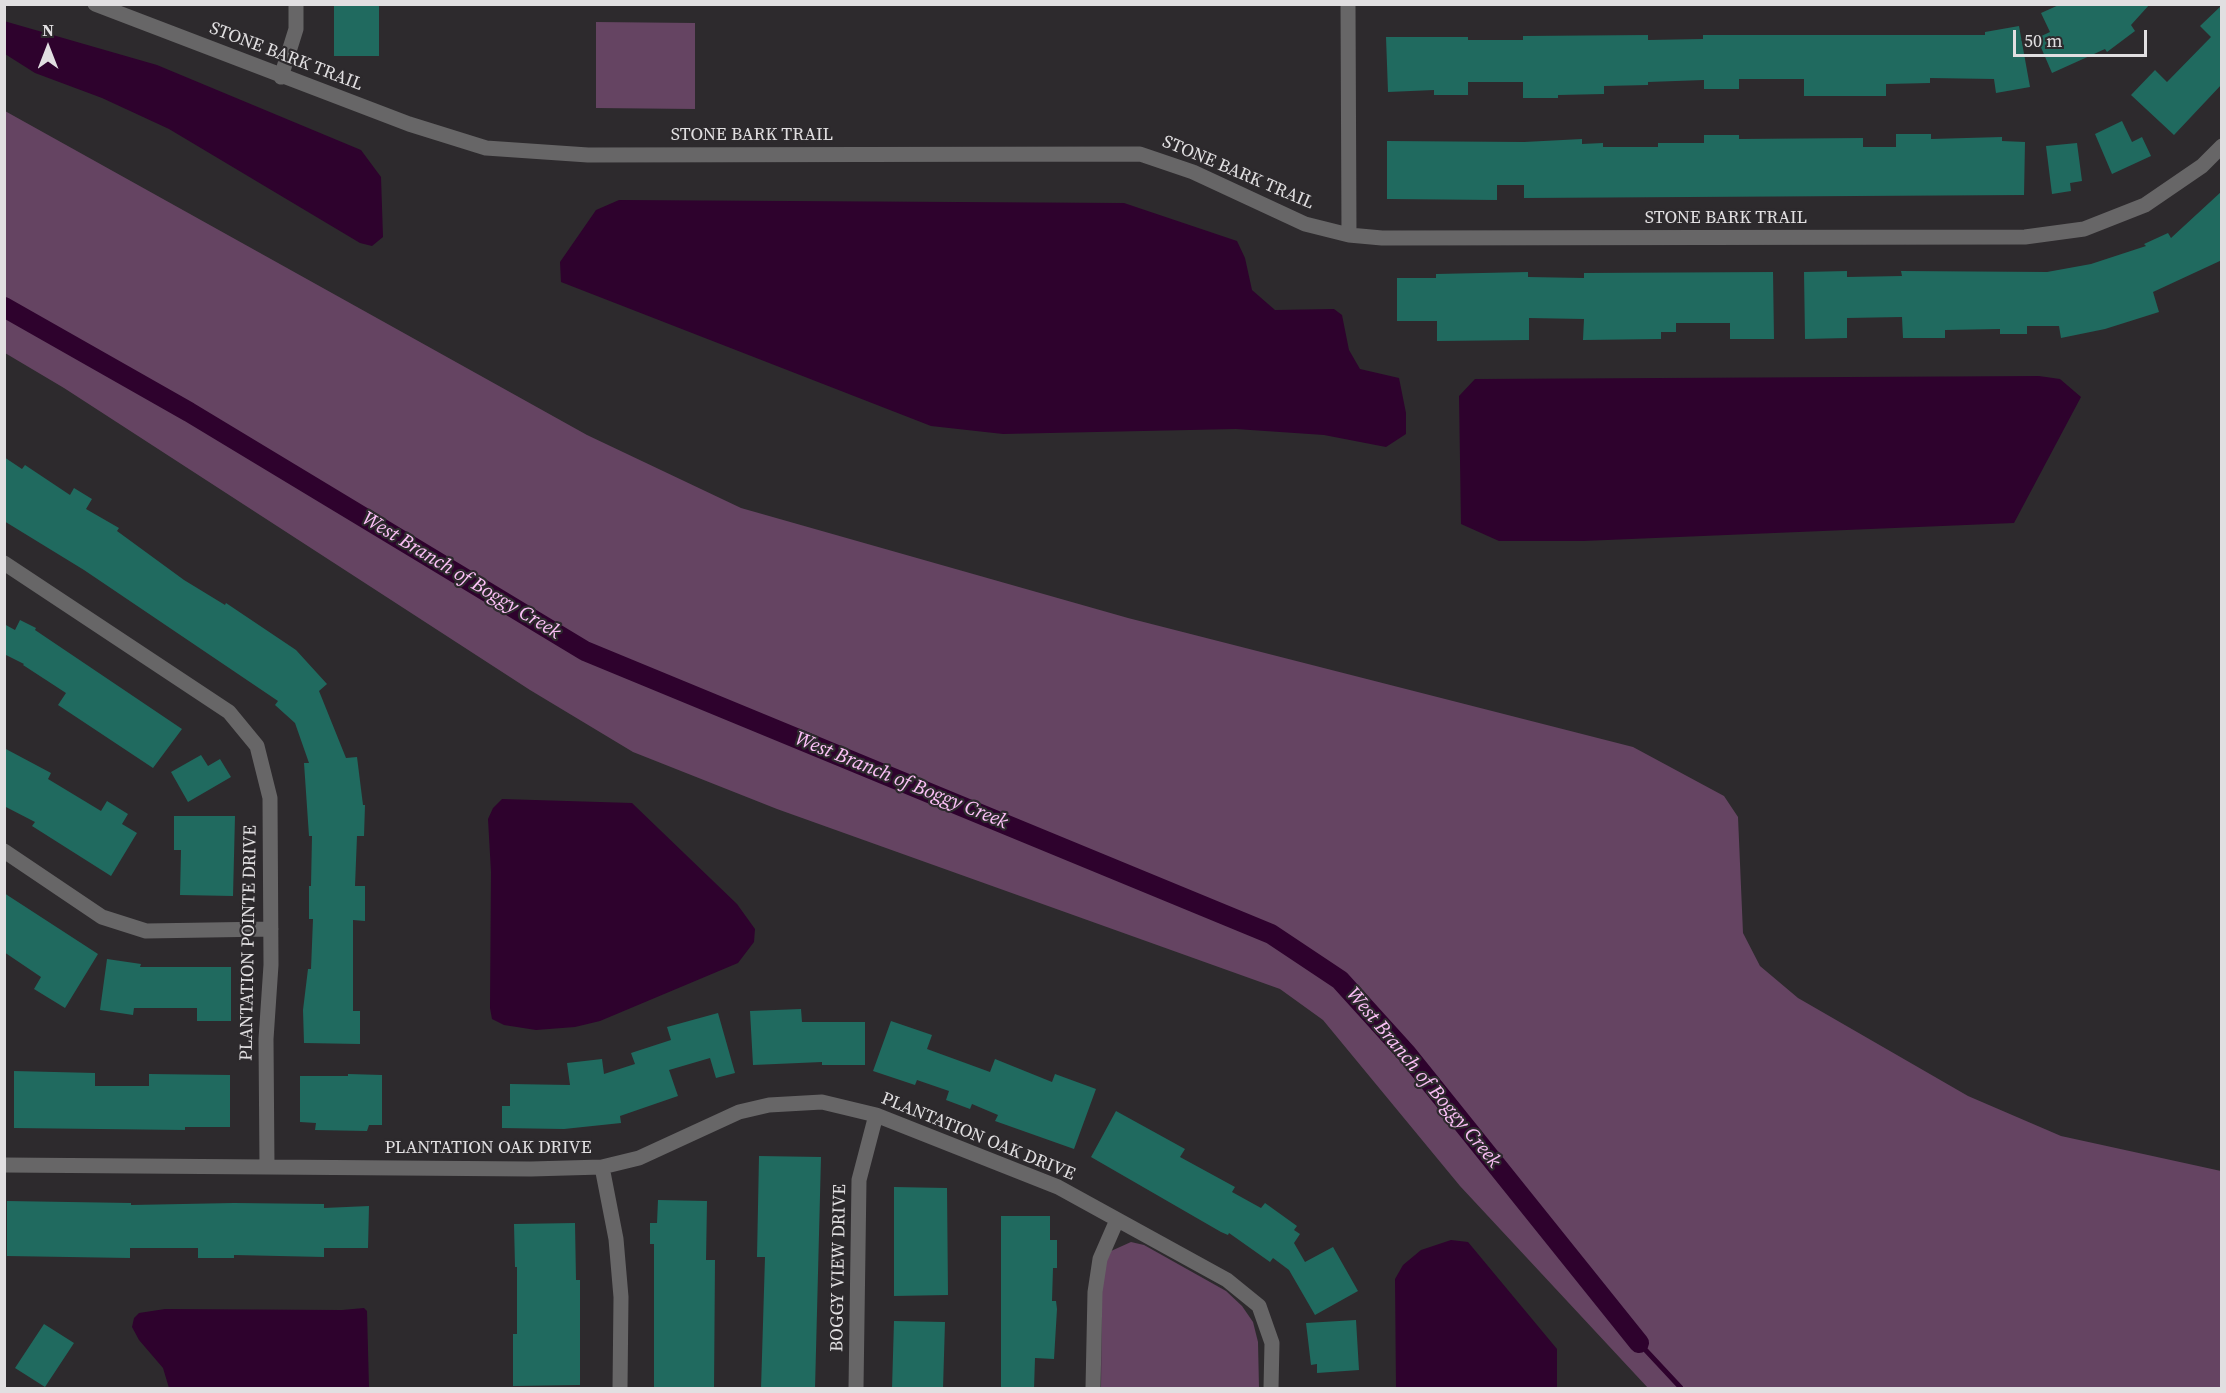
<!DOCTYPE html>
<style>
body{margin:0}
#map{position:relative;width:2226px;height:1393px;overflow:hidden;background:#2d2a2d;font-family:"Source Serif 4",serif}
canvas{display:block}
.frame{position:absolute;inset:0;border:6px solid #e1dfe1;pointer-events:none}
.north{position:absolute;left:18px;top:18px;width:60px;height:60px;-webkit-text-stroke:4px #2d2a2d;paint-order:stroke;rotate:0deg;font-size:16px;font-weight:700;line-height:24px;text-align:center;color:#e1dfe1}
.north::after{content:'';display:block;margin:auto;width:21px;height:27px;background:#e1dfe1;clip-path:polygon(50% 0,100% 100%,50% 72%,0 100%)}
.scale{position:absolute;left:2013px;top:30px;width:134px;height:27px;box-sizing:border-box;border:3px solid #e1dfe1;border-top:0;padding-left:8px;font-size:18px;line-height:21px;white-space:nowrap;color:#e1dfe1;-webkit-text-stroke:4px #2d2a2d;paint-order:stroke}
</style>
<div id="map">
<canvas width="2226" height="1393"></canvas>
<div class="frame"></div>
<div class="north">N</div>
<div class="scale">50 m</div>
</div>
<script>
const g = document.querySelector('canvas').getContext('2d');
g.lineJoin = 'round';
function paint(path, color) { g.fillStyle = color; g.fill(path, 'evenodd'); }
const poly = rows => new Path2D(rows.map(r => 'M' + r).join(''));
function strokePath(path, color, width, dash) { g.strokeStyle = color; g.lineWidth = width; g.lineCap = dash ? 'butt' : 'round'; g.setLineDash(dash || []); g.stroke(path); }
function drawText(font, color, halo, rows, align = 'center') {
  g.font = font + ' "Source Serif 4",serif'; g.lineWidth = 4.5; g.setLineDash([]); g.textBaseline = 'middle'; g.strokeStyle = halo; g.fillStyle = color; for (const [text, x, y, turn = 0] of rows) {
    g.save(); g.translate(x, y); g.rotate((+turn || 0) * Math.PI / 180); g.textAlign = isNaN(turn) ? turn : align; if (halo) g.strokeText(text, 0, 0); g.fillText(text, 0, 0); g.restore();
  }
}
const green = poly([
 [596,22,695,23,695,109,596,108],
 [5,111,587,435,741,508,1128,618,1633,747,1724,796,1738,817,1743,933,1760,966,1798,998,1968,1096,2061,1136,2221,1171,2221,1388,1648,1388,1460,1186,1323,1020,1280,989,777,809,633,752,530,690,64,388,5,353],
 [1131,1242,1144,1245,1226,1291,1242,1306,1253,1322,1258,1342,1259,1388,1101,1388,1102,1274,1105,1260,1111,1251]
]);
const water = poly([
 [4,21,157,65,361,150,381,177,383,237,372,246,360,243,169,129,102,98,35,73,5,54],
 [619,200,1124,203,1237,241,1245,258,1252,290,1275,310,1334,309,1342,315,1349,350,1360,369,1399,378,1406,413,1406,434,1386,447,1324,435,1236,429,1003,434,931,426,561,282,560,262,596,210],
 [2039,376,2060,379,2081,397,2014,523,1583,541,1499,541,1461,524,1459,396,1475,379],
 [502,799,632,803,737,904,755,929,754,942,738,963,600,1021,575,1027,536,1030,504,1025,492,1019,490,1008,491,872,488,819,493,808],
 [1451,1240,1468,1242,1557,1349,1557,1388,1396,1388,1395,1279,1403,1265,1421,1250],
 [364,1308,367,1311,369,1388,169,1388,163,1368,139,1340,132,1327,134,1318,139,1313,165,1309,342,1310]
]);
const stream = poly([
 [1639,1343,1681,1388]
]);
const canal = poly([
 [4,307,189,412,585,651,1271,934,1340,980,1407,1054,1639,1343]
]);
const building = poly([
 [334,4,379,4,379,56,334,56],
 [2061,4,2150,4,2131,25,2135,31,2107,52,2105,49,2052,73,2037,38,2050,32,2041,13],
 [2222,5,2222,84,2174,135,2131,95,2155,70,2167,82,2211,37,2200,26],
 [2019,26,2030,87,1996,93,1994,79,1930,78,1930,83,1886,84,1886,96,1804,96,1804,79,1739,79,1739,89,1704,89,1704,80,1648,82,1648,85,1604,86,1604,94,1558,95,1558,98,1523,98,1523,82,1468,82,1468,95,1434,95,1434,90,1388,92,1386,37,1468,37,1468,40,1523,40,1523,36,1648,35,1648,40,1703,39,1703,35,1985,35,1985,32],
 [2122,121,2132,142,2142,137,2151,156,2112,174,2095,134],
 [1896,134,1931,134,1931,139,2002,137,2002,141,2025,142,2024,195,1524,198,1524,185,1497,185,1497,200,1387,199,1387,141,1524,142,1582,139,1582,144,1603,143,1603,147,1658,147,1658,143,1704,143,1704,135,1739,135,1739,139,1863,138,1863,147,1896,147],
 [2077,143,2082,181,2070,183,2071,191,2052,194,2046,146],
 [2222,191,2222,260,2153,292,2159,312,2105,329,2061,338,2059,326,2027,326,2027,334,2000,334,2000,329,1945,330,1945,338,1903,338,1902,317,1847,318,1847,338,1805,339,1804,272,1847,271,1847,277,1902,276,1901,271,2047,272,2091,264,2146,246,2144,244,2168,233,2171,238],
 [1528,272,1528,277,1584,278,1584,273,1773,272,1774,339,1730,339,1730,323,1676,323,1676,332,1661,332,1661,339,1583,340,1584,319,1529,318,1529,340,1437,341,1437,321,1397,321,1397,278,1436,278,1436,274],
 [4,457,22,469,25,465,70,495,74,488,92,499,86,509,119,528,117,531,184,580,225,605,226,603,296,650,327,684,319,691,346,758,357,757,363,805,365,805,364,836,357,836,355,886,365,886,365,921,353,920,353,1011,360,1011,360,1044,304,1043,303,1010,308,969,311,969,313,919,309,919,309,886,311,886,312,836,309,836,304,763,309,763,295,723,275,705,278,701,84,570,4,521],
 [20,620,36,628,35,630,182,729,153,768,58,705,66,693,23,665,24,664,4,654,4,624,15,630],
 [4,748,51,773,48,779,101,811,107,801,128,814,122,824,137,833,111,876,32,826,35,822,4,806],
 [201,755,208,766,220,759,231,777,188,802,171,772],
 [174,816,235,816,233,896,180,895,181,850,174,850],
 [4,893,98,954,65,1008,34,989,41,977,4,952],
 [107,959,141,964,140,967,231,967,231,1021,197,1021,197,1008,134,1008,133,1015,100,1010],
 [801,1009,802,1022,865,1022,865,1065,822,1065,822,1062,753,1065,750,1011],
 [718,1013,735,1073,716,1078,710,1058,669,1070,678,1096,620,1116,621,1123,564,1129,502,1128,502,1106,510,1106,510,1084,570,1085,567,1063,602,1059,604,1074,635,1064,631,1053,671,1040,667,1027],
 [891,1021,932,1035,927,1049,990,1072,995,1059,1052,1082,1055,1074,1096,1089,1074,1149,995,1121,998,1115,972,1104,970,1109,946,1100,949,1091,917,1080,915,1085,873,1071],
 [14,1071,95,1073,95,1086,149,1086,149,1074,230,1075,230,1127,185,1127,185,1130,14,1128],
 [348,1074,382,1075,382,1125,369,1125,367,1131,315,1130,316,1123,300,1122,300,1076,348,1076],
 [1116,1111,1185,1149,1180,1157,1235,1187,1232,1192,1261,1208,1265,1203,1297,1226,1294,1230,1300,1234,1294,1243,1305,1262,1333,1247,1358,1291,1315,1315,1289,1270,1273,1258,1270,1262,1229,1233,1228,1235,1221,1232,1091,1157],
 [759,1156,821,1157,815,1389,761,1389,765,1257,757,1257],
 [894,1187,947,1188,948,1295,894,1296],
 [658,1200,707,1201,706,1260,715,1260,714,1389,654,1389,654,1244,650,1244,650,1223,657,1223],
 [7,1201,131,1203,131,1205,234,1203,324,1204,324,1208,369,1206,368,1248,324,1248,324,1257,234,1255,234,1258,198,1258,198,1248,130,1248,130,1258,7,1256],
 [1001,1216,1050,1216,1050,1240,1057,1240,1057,1268,1053,1268,1052,1301,1056,1301,1057,1309,1054,1359,1035,1358,1034,1389,1001,1389],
 [575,1223,576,1280,580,1280,580,1385,513,1386,513,1334,517,1334,517,1267,515,1267,514,1224],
 [1356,1320,1359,1370,1317,1373,1317,1364,1311,1365,1306,1323],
 [894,1321,945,1322,943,1389,892,1389],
 [44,1324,74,1343,45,1387,15,1368]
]);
const minor = poly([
 [95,4,409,124,486,148,588,155,1140,154,1193,172,1305,224,1349,235,1382,238,2025,237,2084,229,2145,205,2202,166,2222,146],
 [1348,4,1349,235],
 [281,77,296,29,296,4],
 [4,563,229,712,257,746,270,798,271,965,266,1039,267,1167],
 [4,851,102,917,146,931,271,929],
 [4,1165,531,1169,602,1167,639,1158,739,1112,769,1105,822,1102,876,1115,1058,1187,1227,1280,1259,1306,1272,1343,1271,1388],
 [602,1167,616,1239,621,1297,620,1388],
 [856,1388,859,1180,876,1115],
 [1093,1388,1095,1292,1100,1259,1117,1220]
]);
const streetNames = [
 ["STONE BARK TRAIL",286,57,21],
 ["STONE BARK TRAIL",752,135],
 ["STONE BARK TRAIL",1238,173,23],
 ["STONE BARK TRAIL",1726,218],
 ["PLANTATION POINTE DRIVE",249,943,-89],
 ["PLANTATION OAK DRIVE",978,1137,22],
 ["PLANTATION OAK DRIVE",488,1148],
 ["BOGGY VIEW DRIVE",839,1268,-89]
];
const waterNames = [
 ["West Branch of Boggy Creek",461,576,31],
 ["West Branch of Boggy Creek",901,781,22],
 ["West Branch of Boggy Creek",1423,1078,50]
];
paint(green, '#654462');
paint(water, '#2e022d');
strokePath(stream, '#2e022d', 5);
strokePath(canal, '#2e022d', 20);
paint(building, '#206a5f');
strokePath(minor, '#676667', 15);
drawText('18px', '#e1dfe1', '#2d2a2d', streetNames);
drawText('italic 20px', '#fdc1f8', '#2d2a2d', waterNames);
</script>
